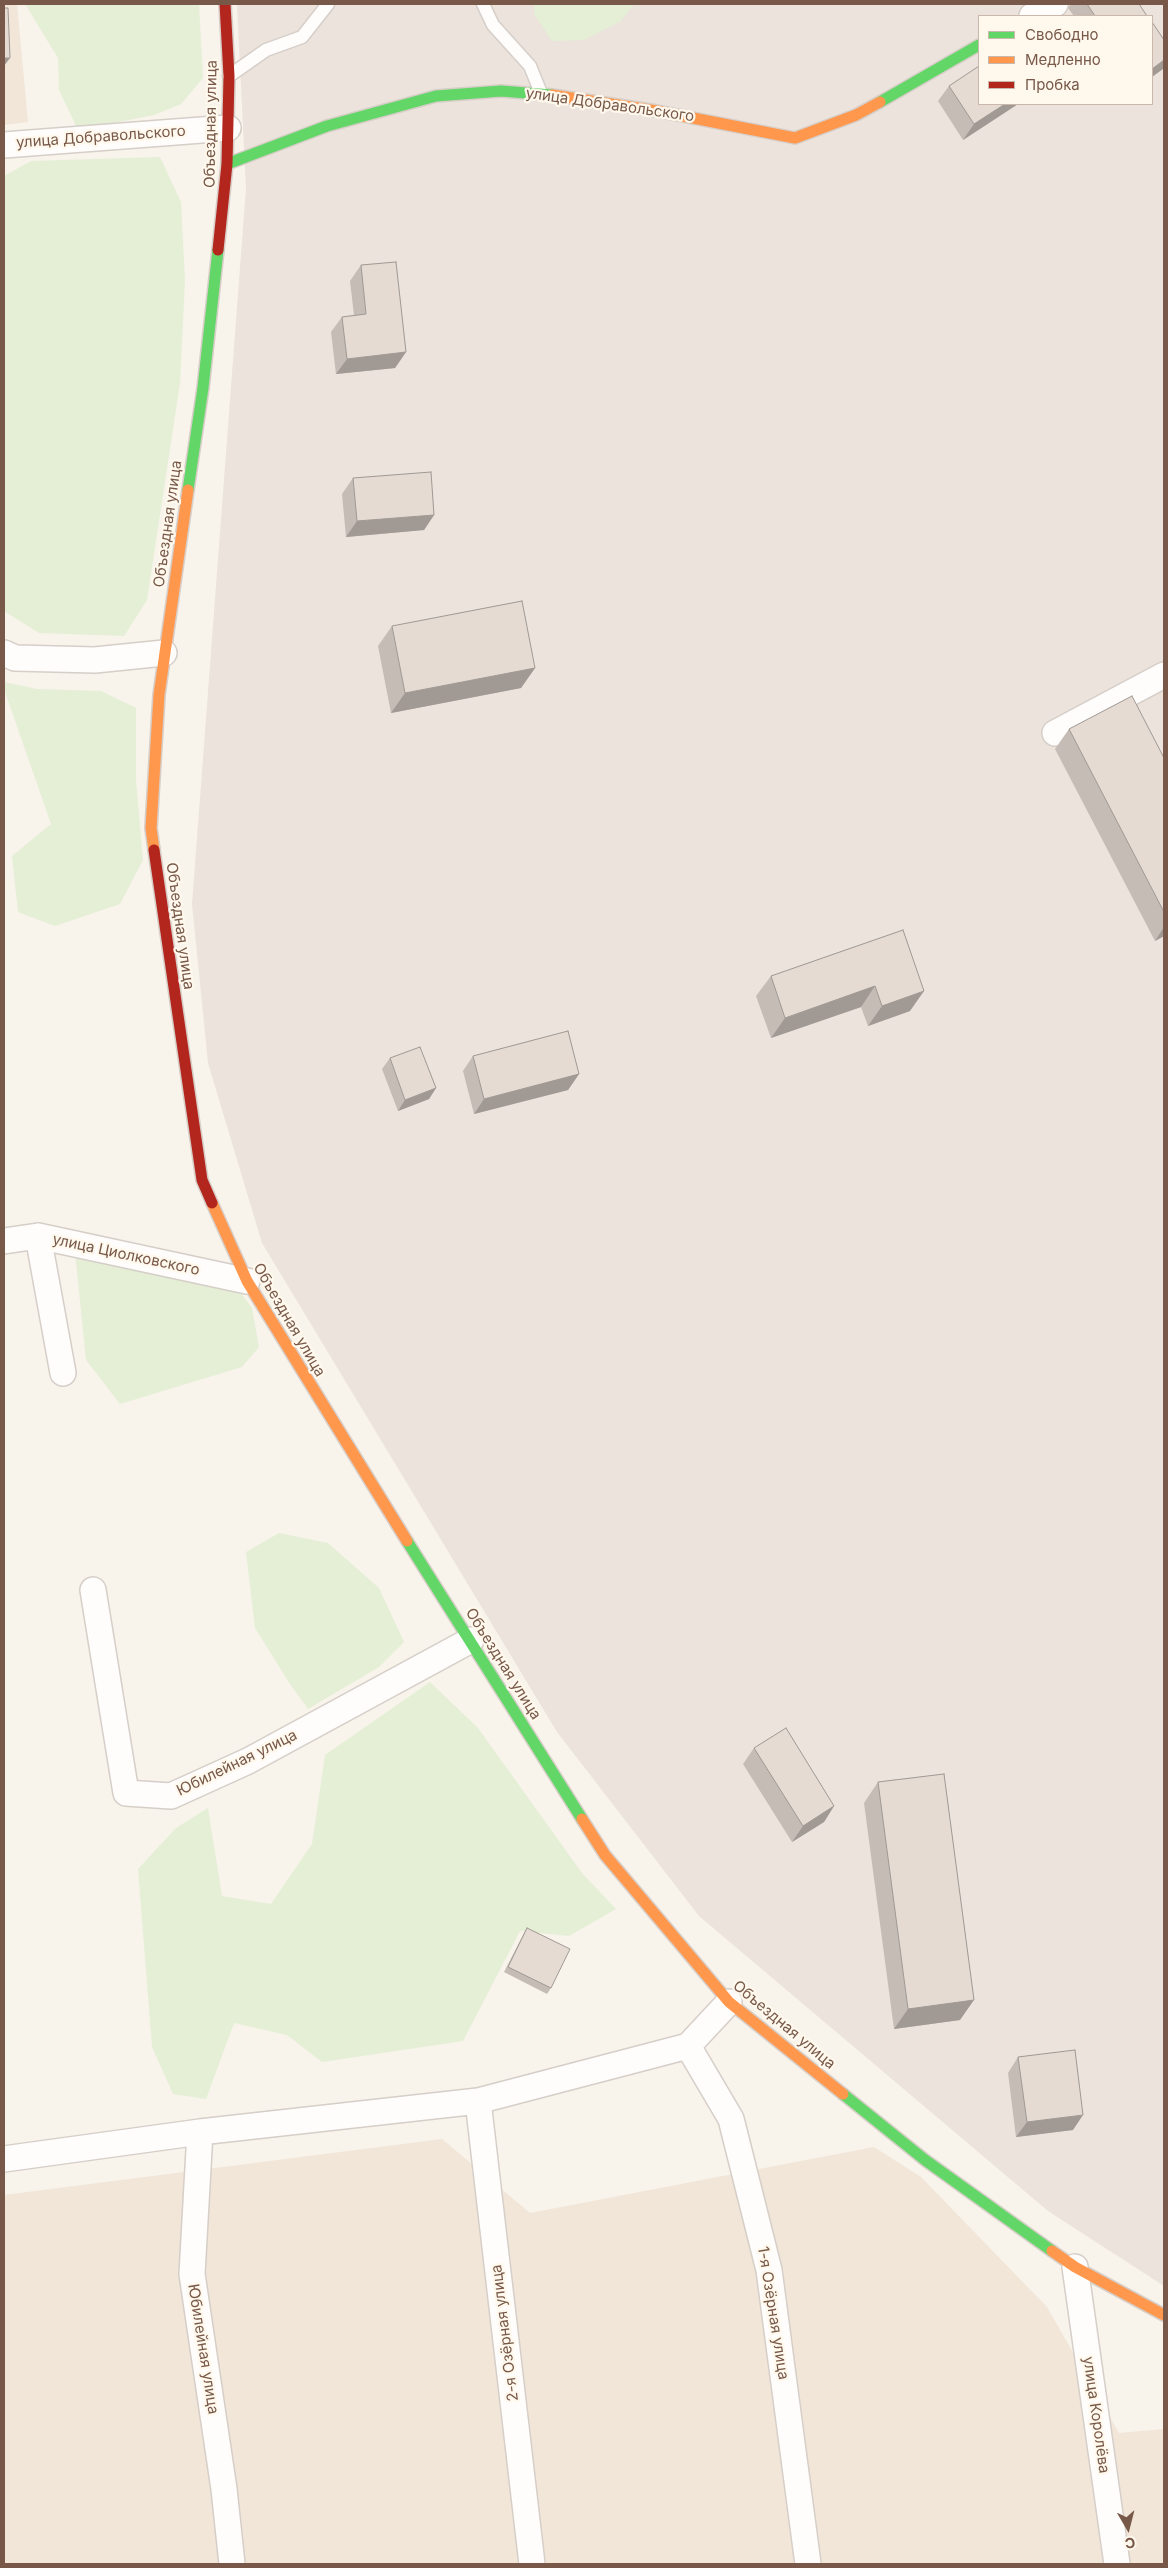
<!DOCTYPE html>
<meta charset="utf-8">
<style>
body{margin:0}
#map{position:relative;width:1168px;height:2568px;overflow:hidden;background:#f8f3eb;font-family:Inter,sans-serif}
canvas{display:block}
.frame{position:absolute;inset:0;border:5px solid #785949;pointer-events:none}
.legend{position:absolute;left:978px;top:15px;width:175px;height:90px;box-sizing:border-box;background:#fff8ed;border:1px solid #c9b8ab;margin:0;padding:6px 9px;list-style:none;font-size:15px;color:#785949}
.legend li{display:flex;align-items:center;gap:10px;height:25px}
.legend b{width:25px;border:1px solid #c9b8ab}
.north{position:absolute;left:1103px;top:2503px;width:50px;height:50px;-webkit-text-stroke:4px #fff8ed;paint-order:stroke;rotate:172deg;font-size:14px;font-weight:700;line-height:20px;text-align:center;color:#785949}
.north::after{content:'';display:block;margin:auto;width:18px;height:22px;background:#785949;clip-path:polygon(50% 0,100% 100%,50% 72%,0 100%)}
</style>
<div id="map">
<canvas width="1168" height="2568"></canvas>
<div class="frame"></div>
<ul class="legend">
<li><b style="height:6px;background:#63d668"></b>Свободно</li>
<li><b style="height:6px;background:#ff974d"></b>Медленно</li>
<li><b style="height:6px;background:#b3261e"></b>Пробка</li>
</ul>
<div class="north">С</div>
</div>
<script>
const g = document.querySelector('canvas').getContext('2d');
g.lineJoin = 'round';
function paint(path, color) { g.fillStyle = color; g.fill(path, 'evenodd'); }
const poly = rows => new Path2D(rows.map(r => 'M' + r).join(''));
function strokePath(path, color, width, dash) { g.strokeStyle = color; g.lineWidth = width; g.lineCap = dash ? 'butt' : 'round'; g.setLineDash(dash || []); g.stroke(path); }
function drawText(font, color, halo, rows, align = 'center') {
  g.font = font + ' Inter,sans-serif'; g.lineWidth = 4.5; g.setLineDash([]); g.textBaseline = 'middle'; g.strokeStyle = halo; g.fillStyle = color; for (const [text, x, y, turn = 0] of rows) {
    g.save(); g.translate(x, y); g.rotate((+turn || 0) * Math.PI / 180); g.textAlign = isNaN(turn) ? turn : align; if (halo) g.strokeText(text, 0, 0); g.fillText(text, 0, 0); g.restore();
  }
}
const residential = poly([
 [4,4,17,4,28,122,4,125],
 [442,2139,530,2213,874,2147,921,2177,1047,2307,1119,2433,1164,2429,1164,2564,4,2564,4,2195]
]);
const industrial = poly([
 [237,4,1164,4,1164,2286,1048,2211,699,1916,557,1732,262,1243,208,1063,192,904,246,188],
 [979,16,1152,16,1152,104,979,104]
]);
const green = poly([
 [25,4,199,4,203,78,181,104,154,115,78,130,59,90,58,58],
 [535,4,634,4,621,21,584,40,552,41,534,14],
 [160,157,181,202,185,281,180,383,147,600,124,636,39,633,4,611,4,176,31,161],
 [4,682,37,689,101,691,136,708,136,780,143,860,120,904,55,926,18,912,12,856,51,824,4,689],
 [75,1252,219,1264,252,1308,259,1347,242,1367,120,1404,86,1360],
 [279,1533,328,1543,379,1588,404,1642,379,1667,308,1709,288,1681,255,1628,246,1552],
 [430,1682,478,1728,582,1873,616,1909,569,1936,520,1931,463,2041,322,2062,287,2035,234,2023,206,2099,173,2094,152,2047,138,1869,176,1828,208,1808,222,1896,271,1904,312,1844,325,1755]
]);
const lane = poly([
 [483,4,493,25,530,66,541,93],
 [229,76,266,50,302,37,328,4]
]);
const street = poly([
 [1032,16,1055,4],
 [4,145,228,128],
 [4,653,15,658,95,660,164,653],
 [1055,733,1164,675],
 [38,1236,63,1373],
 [4,1241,38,1236,247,1281],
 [93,1590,126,1793,171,1796,248,1761,471,1640],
 [688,2046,731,2119,769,2270,808,2564],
 [478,2101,532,2564],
 [200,2132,192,2274,224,2489,232,2564],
 [4,2159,200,2132,478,2101,688,2046,729,2002],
 [1075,2267,1117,2564]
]);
const fast = poly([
 [880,102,979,45],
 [227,164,327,126,436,96,501,91,552,95],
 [188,490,203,388,218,250],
 [407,1541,582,1819],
 [843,2094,925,2160,1052,2251]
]);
const slow = poly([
 [552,95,657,111,795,138,856,115,880,102],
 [154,850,151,828,159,695,188,490],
 [212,1203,247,1281,407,1541],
 [582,1819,605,1855,729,2002,843,2094],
 [1052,2251,1075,2267,1164,2315]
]);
const jam = poly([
 [218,250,227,164,229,76,225,4],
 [154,850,202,1180,212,1203]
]);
const wall = poly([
 [1071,4,1139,4,1147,16,1074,16,1068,8],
 [949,86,979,104,1018,104,963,140,938,101],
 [361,265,406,352,395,368,336,374,331,332,342,317,354,315,350,281],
 [353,478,434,515,424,530,346,537,342,494],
 [392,626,535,668,521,688,391,713,378,646],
 [1069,729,1164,758,1164,936,1155,941,1055,749],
 [903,930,910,1011,868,1026,861,1007,771,1038,756,996,771,976],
 [473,1056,579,1074,568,1090,474,1114,463,1071],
 [390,1058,436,1088,429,1099,398,1111,382,1069],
 [754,1748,834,1806,824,1822,792,1842,743,1764],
 [878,1782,960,2020,894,2029,864,1803],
 [527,1928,551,1988,547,1994,504,1972,524,1933],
 [1018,2057,1073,2130,1016,2137,1008,2073]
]);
const shadedWall = poly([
 [4,58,10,58,4,66],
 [1164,60,1164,67,1163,69,1152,77,1152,69],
 [1005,104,1018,104,963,140,974,124],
 [406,352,395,368,336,374,347,359],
 [434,515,424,530,346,537,357,521],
 [535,668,521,688,391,713,405,693],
 [1164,927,1164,936,1155,941],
 [875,986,861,1007,771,1038,785,1018],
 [924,991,910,1011,868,1026,882,1006],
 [579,1074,568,1090,474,1114,484,1099],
 [436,1088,429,1099,398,1111,405,1100],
 [834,1806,824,1822,792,1842,803,1826],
 [974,2000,960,2020,894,2029,908,2009],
 [1083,2115,1073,2130,1016,2137,1027,2122]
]);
const building = poly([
 [1087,4,1139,4,1147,16,1095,16,1087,4],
 [4,8,8,8,10,58,4,58,4,8],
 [1152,22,1164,40,1164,60,1152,69,1152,22],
 [979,66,979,104,1005,104,974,124,949,86,979,66],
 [396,262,406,352,347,359,342,317,366,314,361,265,396,262],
 [431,472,434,515,357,521,353,478,431,472],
 [522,601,535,668,405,693,392,626,522,601],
 [1132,696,1164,758,1164,912,1069,729,1132,696],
 [903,930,924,991,882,1006,875,986,785,1018,771,976,903,930],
 [568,1031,579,1074,484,1099,473,1056,568,1031],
 [420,1047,436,1088,405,1100,390,1058,420,1047],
 [786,1728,834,1806,803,1826,754,1748,786,1728],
 [944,1774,974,2000,908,2009,878,1782,944,1774],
 [527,1928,570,1949,551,1988,508,1967,527,1928],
 [1075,2050,1083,2115,1027,2122,1018,2057,1075,2050]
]);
const streetNames = [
 ["улица Добравольского",610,105,8],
 ["Объездная улица",211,124,-89],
 ["улица Добравольского",101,137,-4],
 ["Объездная улица",168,524,-82],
 ["Объездная улица",180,926,82],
 ["улица Циолковского",126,1255,12],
 ["Объездная улица",289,1320,60],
 ["Объездная улица",503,1664,58],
 ["Юбилейная улица",237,1763,-26],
 ["Объездная улица",784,2025,40],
 ["1-я Озёрная улица",773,2313,81],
 ["2-я Озёрная улица",505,2333,-97],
 ["Юбилейная улица",203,2349,81],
 ["улица Королёва",1096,2415,82]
];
paint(residential, '#f1e6d8');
paint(industrial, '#ebe3dc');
paint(green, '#e4efd6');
strokePath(lane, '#d6cec8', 15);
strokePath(street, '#d6cec8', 28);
strokePath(fast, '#d7cec8', 14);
strokePath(slow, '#d7cec8', 14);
strokePath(jam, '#d7cec8', 14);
strokePath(lane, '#fefdfc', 12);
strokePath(street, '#fefdfc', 25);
strokePath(fast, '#63d668', 11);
strokePath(slow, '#ff974d', 11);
strokePath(jam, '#b3261e', 11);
paint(wall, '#c5bcb5');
paint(shadedWall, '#a09994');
paint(building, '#e5dbd3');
strokePath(building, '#a09994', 1);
drawText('15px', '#785949', '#fff8ed', streetNames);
</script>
